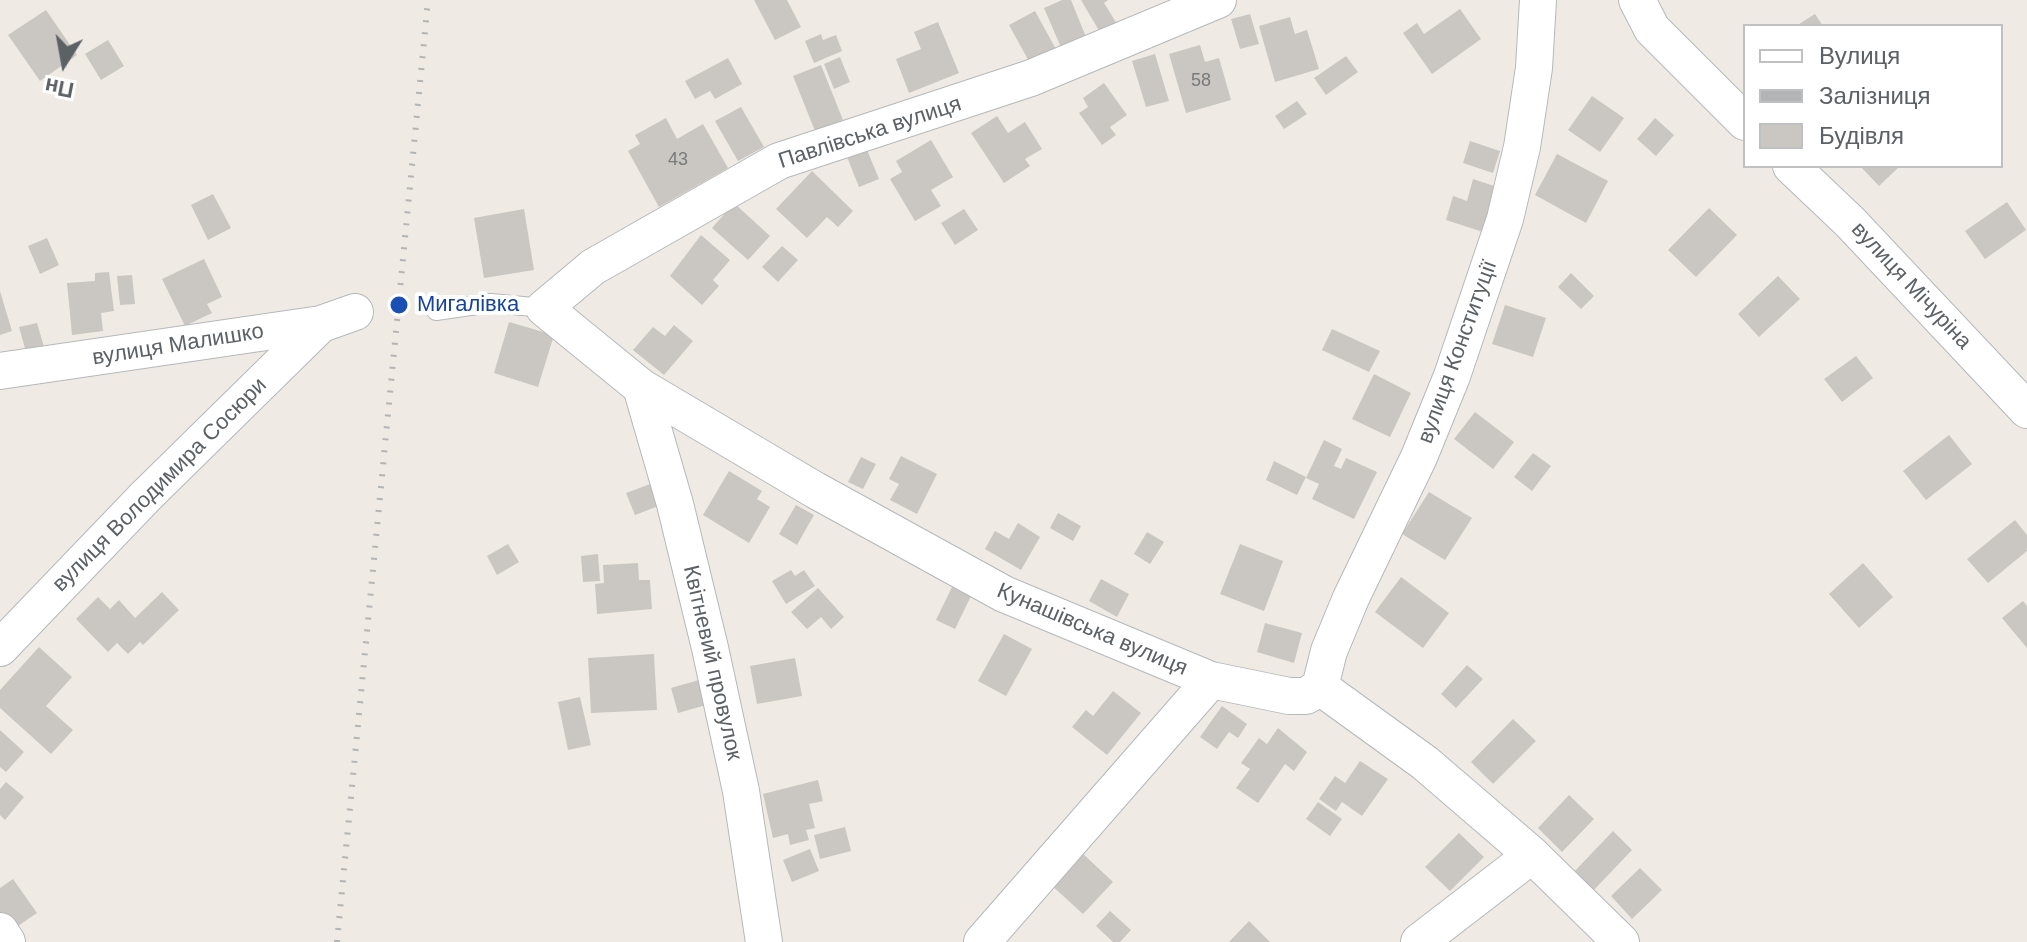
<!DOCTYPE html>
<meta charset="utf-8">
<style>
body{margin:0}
#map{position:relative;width:2027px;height:942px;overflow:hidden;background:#efebe4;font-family:Arial,sans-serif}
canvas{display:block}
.legend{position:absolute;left:1743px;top:24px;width:260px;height:144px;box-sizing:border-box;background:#fff;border:2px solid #bec0c1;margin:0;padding:10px 14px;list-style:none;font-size:24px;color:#5c6165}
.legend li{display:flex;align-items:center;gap:16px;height:40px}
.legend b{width:40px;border:2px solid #bec0c1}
.north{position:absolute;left:24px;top:24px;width:80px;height:80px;-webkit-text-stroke:6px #fff;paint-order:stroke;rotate:191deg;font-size:22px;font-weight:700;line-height:32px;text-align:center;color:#5c6165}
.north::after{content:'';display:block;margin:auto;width:28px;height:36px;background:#5c6165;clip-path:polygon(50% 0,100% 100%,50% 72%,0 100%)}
</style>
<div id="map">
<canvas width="2027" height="942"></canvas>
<ul class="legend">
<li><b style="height:10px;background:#fff"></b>Вулиця</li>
<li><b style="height:10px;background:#b3b4b5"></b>Залізниця</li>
<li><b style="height:22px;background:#cac6c1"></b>Будівля</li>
</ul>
<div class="north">Пн</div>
</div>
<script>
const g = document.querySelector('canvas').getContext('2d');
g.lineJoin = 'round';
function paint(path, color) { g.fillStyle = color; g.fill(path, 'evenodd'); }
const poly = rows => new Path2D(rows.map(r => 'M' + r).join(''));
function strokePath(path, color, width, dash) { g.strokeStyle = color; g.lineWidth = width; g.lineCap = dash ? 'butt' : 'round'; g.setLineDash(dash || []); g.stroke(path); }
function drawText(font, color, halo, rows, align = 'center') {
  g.font = font + ' Arial,sans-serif'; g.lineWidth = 8; g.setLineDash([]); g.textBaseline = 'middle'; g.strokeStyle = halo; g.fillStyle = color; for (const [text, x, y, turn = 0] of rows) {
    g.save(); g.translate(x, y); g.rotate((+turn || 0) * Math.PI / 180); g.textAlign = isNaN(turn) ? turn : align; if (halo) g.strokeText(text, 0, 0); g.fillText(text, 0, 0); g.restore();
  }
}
const building = poly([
 [754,0,787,0,801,27,775,40],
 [1062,0,1071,0,1088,42,1063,52,1044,8],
 [1081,0,1108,0,1104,3,1117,24,1101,34],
 [1460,9,1481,39,1432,74,1403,33,1417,23,1424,34],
 [46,10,77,55,40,81,8,35],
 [1035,11,1057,51,1031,65,1009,25],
 [1250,14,1259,44,1240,49,1231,19],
 [1815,14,1823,26,1796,26],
 [1290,17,1295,34,1307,30,1319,69,1275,82,1259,26],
 [938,22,959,73,909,93,896,59,921,49,914,32],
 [821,34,823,40,836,35,842,51,814,63,805,41],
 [108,40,124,66,101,80,85,54],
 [1200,45,1205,62,1219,58,1231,100,1186,113,1169,54],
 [1155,54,1169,101,1146,107,1132,61],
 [1346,56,1358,72,1326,95,1314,78],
 [840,57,850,82,834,89,824,64],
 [728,58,742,84,715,99,710,91,695,99,685,81],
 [821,65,843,120,815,131,793,76],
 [1104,83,1127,115,1110,127,1116,135,1102,145,1079,113,1088,107,1083,98],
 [1592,96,1624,118,1600,152,1568,130],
 [1297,101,1307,114,1284,129,1275,116],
 [741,107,764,147,738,161,715,121],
 [997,116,1008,133,1025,122,1042,149,1025,159,1030,166,1004,183,971,133],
 [666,118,677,139,703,124,728,168,659,207,628,151,640,144,635,135],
 [1655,118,1674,135,1656,156,1637,139],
 [931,140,953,177,931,190,941,206,915,221,890,179,902,172,896,161],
 [1470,141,1500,151,1493,173,1463,163],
 [867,150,879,179,859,187,847,157],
 [1557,154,1608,181,1586,223,1535,195],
 [1860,166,1900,166,1879,186],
 [812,171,853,211,838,227,827,217,807,238,776,209],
 [1473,179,1497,187,1483,232,1446,220,1453,196,1467,201],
 [213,194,231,228,208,240,191,205],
 [2007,202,2026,230,1985,259,1965,231],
 [734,203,770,236,748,260,712,228],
 [1709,208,1737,235,1696,277,1668,250],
 [524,209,534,270,484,278,474,218],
 [964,209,978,230,955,245,941,223],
 [701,235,730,260,713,280,719,286,702,305,670,276],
 [47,238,59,265,40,274,28,246],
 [782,246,798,260,778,282,762,267],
 [204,259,222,297,207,304,212,313,185,326,162,279],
 [109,272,114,311,101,313,103,331,72,335,67,283,95,281,95,273],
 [1571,273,1594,296,1581,309,1558,287],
 [132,275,135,304,120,305,117,276],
 [1778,276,1800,299,1759,337,1738,314],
 [0,291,12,331,0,335],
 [1505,305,1546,318,1533,357,1492,344],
 [509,322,554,335,538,387,494,373],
 [37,323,44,347,26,352,19,327],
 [674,325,693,341,664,375,633,350,653,327,665,336],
 [1332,329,1380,351,1369,372,1322,350],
 [1856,356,1873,378,1842,402,1824,379],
 [1374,374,1411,393,1390,437,1352,419],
 [1475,412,1514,442,1493,469,1454,439],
 [1949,435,1972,464,1926,500,1903,471],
 [1324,440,1342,449,1334,466,1341,469,1346,458,1377,472,1354,519,1312,499,1319,484,1306,478],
 [1533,453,1551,466,1532,491,1514,477],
 [901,456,937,474,917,514,890,500,899,484,889,479],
 [861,457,876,464,863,489,848,482],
 [1274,461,1306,477,1297,495,1266,480],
 [729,471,762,491,757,499,770,507,749,543,703,515],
 [653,483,661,505,635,515,626,493],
 [1429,492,1472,518,1445,560,1402,534],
 [796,505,814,515,797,545,779,534],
 [1058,513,1081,526,1073,541,1050,528],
 [2015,520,2027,535,2027,551,1988,583,1967,559],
 [1018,523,1040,537,1021,570,985,549,995,531,1009,539],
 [1147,532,1164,542,1150,564,1134,554],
 [508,544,519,562,497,575,487,556],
 [1240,544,1283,561,1264,611,1220,594],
 [598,554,600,581,583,582,581,556],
 [638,563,639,580,650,580,652,609,597,614,595,584,604,583,603,565],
 [1863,563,1893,597,1859,628,1829,594],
 [791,570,795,576,804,570,815,586,786,604,772,581],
 [1401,577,1449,613,1423,648,1375,612],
 [1101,579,1129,594,1117,617,1089,601],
 [952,587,971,596,955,629,936,620],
 [818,588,844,617,831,629,821,617,807,629,791,612],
 [162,592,179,610,143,645,140,642,128,654,117,643,108,652,76,619,98,597,110,609,119,600,135,618],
 [2023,601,2027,606,2027,648,2002,618],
 [1265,623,1302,633,1294,663,1257,652],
 [1004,634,1032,649,1006,696,978,681],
 [39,647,72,677,46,706,73,730,51,754,0,708,0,690],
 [654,654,657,710,591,713,588,658],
 [795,658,802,696,757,704,750,666],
 [1467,665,1483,679,1456,708,1441,694],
 [699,680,706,705,678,713,671,688],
 [1113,691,1141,713,1107,755,1072,727,1086,710,1093,716],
 [580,697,591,745,568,750,558,702],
 [1222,706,1247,724,1238,738,1229,732,1217,749,1200,737],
 [1513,719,1536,741,1493,784,1471,762],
 [1278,728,1307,752,1294,771,1285,764,1258,803,1236,788,1250,769,1241,763,1259,738,1267,744],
 [0,730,24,752,6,772,0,767],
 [1360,761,1388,779,1362,816,1342,802,1336,811,1319,799,1335,776,1345,783],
 [818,780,823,801,809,804,815,828,806,830,809,840,790,845,788,834,773,838,763,794],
 [6,782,24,797,5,820,0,815,0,789],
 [1569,795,1594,819,1562,852,1538,828],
 [1318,802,1342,819,1330,836,1306,819],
 [845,827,851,851,820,859,814,835],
 [1613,831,1632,850,1591,893,1571,875],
 [1459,833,1484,857,1450,891,1425,867],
 [810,849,819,871,792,882,783,860],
 [1080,851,1113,882,1083,914,1050,884],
 [1640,868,1662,890,1632,919,1611,896],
 [13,879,37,913,12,930,0,913,0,888],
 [1110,911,1131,930,1120,942,1113,942,1096,926],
 [1249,921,1270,942,1229,942]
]);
const lane = poly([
 [436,311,491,303,544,308]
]);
const street = poly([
 [1218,0,1031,78,779,161,593,267,544,308,641,387,815,490,1004,594,1211,680,1289,696,1306,696,1320,687,1425,763,1532,855,1621,942],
 [1637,0,1652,29,1745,122],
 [1791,166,1850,222,2027,410],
 [0,371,321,324,355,312],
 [641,387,675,504,710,648,741,791,764,942],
 [0,648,146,496,321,324],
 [1320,687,1329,651,1351,598,1419,457,1452,376,1505,219,1522,147,1534,68,1538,0],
 [0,931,7,942],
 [982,942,1211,680],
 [1419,942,1532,855]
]);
const rail = poly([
 [337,942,428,0]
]);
const markers = [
 [399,305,10,"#1a4fb4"]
];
const numberNames = [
 ["58",1201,81],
 ["43",678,160]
];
const streetNames = [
 ["Павлівська вулиця",870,133,-18],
 ["вулиця Мічуріна",1911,286,47],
 ["вулиця Малишко",178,345,-9],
 ["вулиця Конституції",1458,352,-70],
 ["вулиця Володимира Сосюри",160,485,-45],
 ["Кунашівська вулиця",1092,630,23],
 ["Квітневий провулок",712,663,77]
];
const transitNames = [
 ["Мигалівка",417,305]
];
paint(building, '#cac6c1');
strokePath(lane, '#b5b8bb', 20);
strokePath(street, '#b5b8bb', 38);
strokePath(lane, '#fff', 18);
strokePath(street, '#fff', 36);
strokePath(rail, '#b3b4b5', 6, [2, 10]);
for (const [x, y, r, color] of markers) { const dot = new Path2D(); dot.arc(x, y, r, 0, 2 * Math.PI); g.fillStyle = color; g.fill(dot); strokePath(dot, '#fff', 3); }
drawText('18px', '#787a7c', null, numberNames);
drawText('22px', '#5c6165', '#fff', streetNames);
drawText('22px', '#164399', '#fff', transitNames, 'left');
</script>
